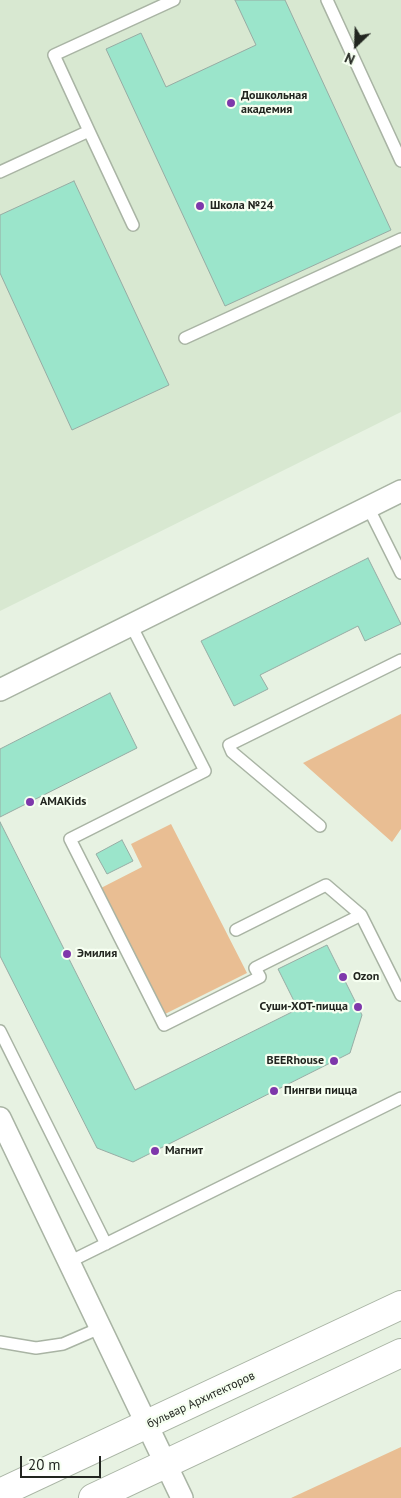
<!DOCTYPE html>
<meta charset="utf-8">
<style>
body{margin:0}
#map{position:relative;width:401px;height:1498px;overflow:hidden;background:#e7f2e2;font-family:"PT Sans",sans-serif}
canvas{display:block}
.north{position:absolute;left:331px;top:20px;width:50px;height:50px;-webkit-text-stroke:4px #f6fff1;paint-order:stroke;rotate:204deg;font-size:14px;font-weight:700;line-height:20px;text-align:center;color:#222620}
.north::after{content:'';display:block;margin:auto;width:18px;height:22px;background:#222620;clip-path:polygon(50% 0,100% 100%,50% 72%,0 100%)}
.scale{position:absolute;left:20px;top:1456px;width:81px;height:22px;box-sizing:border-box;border:2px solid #222620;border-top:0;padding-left:6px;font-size:15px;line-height:18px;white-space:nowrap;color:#222620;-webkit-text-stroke:4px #f6fff1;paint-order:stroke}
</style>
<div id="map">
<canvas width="401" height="1498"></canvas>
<div class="north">N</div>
<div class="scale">20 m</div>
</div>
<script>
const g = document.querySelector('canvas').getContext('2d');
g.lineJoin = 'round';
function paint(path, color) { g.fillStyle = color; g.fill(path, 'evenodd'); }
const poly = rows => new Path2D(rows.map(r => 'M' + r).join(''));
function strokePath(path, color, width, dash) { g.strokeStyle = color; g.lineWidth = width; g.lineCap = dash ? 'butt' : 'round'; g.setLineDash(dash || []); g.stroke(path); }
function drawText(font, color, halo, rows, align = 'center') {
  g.font = font + ' "PT Sans",sans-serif'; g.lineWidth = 4.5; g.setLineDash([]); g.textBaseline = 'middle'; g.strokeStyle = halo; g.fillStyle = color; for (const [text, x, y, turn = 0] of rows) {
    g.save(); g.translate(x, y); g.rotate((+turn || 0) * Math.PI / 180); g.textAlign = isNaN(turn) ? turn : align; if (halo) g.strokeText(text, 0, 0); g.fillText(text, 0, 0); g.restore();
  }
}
const built = poly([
 [0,0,401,0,401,412,0,611]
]);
const green = poly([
 [401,714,401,829,392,842,303,763],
 [171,824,247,973,165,1014,101,888,142,867,131,844],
 [401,1447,401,1498,291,1498]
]);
const building = poly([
 [235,0,285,0,391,230,225,306,106,49,141,33,166,87,256,45,235,0],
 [74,181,169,385,72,430,0,273,0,215,74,181],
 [368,558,401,624,365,641,358,626,260,675,268,689,234,706,201,641,368,558],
 [110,693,137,748,0,817,0,749,110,693],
 [0,822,135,1090,298,1009,278,969,327,945,362,1015,350,1053,133,1162,97,1148,0,956,0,822],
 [122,840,133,861,107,874,96,854,122,840]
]);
const service = poly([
 [327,0,401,161],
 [89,131,54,55,174,0],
 [0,172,89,131,133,225],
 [185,338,401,239],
 [368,507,401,573],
 [131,625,205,771,70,839,164,1025,260,977,255,968,361,915,401,995],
 [320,826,232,752,229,745,401,660],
 [236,930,326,885,361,915],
 [0,1031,106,1244],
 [69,1262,401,1098],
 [0,1342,36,1348,63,1344,100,1328]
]);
const minor = poly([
 [0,690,401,491],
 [0,1118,182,1498]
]);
const secondary = poly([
 [0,1493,401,1305],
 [93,1498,401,1353]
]);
const markers = [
 [231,103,5,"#7e38ab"],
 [200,206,5,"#7e38ab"],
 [30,802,5,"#7e38ab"],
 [67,954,5,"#7e38ab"],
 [343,977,5,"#7e38ab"],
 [358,1007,5,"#7e38ab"],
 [334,1061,5,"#7e38ab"],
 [274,1091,5,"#7e38ab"],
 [155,1151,5,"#7e38ab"]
];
const poiNames = [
 ["Дошкольная",241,96],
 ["академия",241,110],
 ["Школа №24",210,206],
 ["AMAKids",40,802],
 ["Эмилия",77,954],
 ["Ozon",353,977],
 ["Суши-ХОТ-пицца",348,1007,"right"],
 ["BEERhouse",324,1061,"right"],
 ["Пингви пицца",284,1091],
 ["Магнит",165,1151]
];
const streetNames = [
 ["бульвар Архитекторов",201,1400,-25]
];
paint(built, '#d8e8d1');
paint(green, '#e9be93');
paint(building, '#9be5cb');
strokePath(building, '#97aca4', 1);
strokePath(service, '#a9b4a4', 14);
strokePath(minor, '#a9b4a4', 24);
strokePath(secondary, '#a9b4a4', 30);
strokePath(service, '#fff', 11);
strokePath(minor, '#fff', 21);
strokePath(secondary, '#fff', 28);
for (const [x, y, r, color] of markers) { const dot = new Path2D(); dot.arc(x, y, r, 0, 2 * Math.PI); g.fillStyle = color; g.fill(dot); strokePath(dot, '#f6fff1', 2); }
drawText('bold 12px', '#222620', '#f6fff1', poiNames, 'left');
drawText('12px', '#222620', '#f6fff1', streetNames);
</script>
